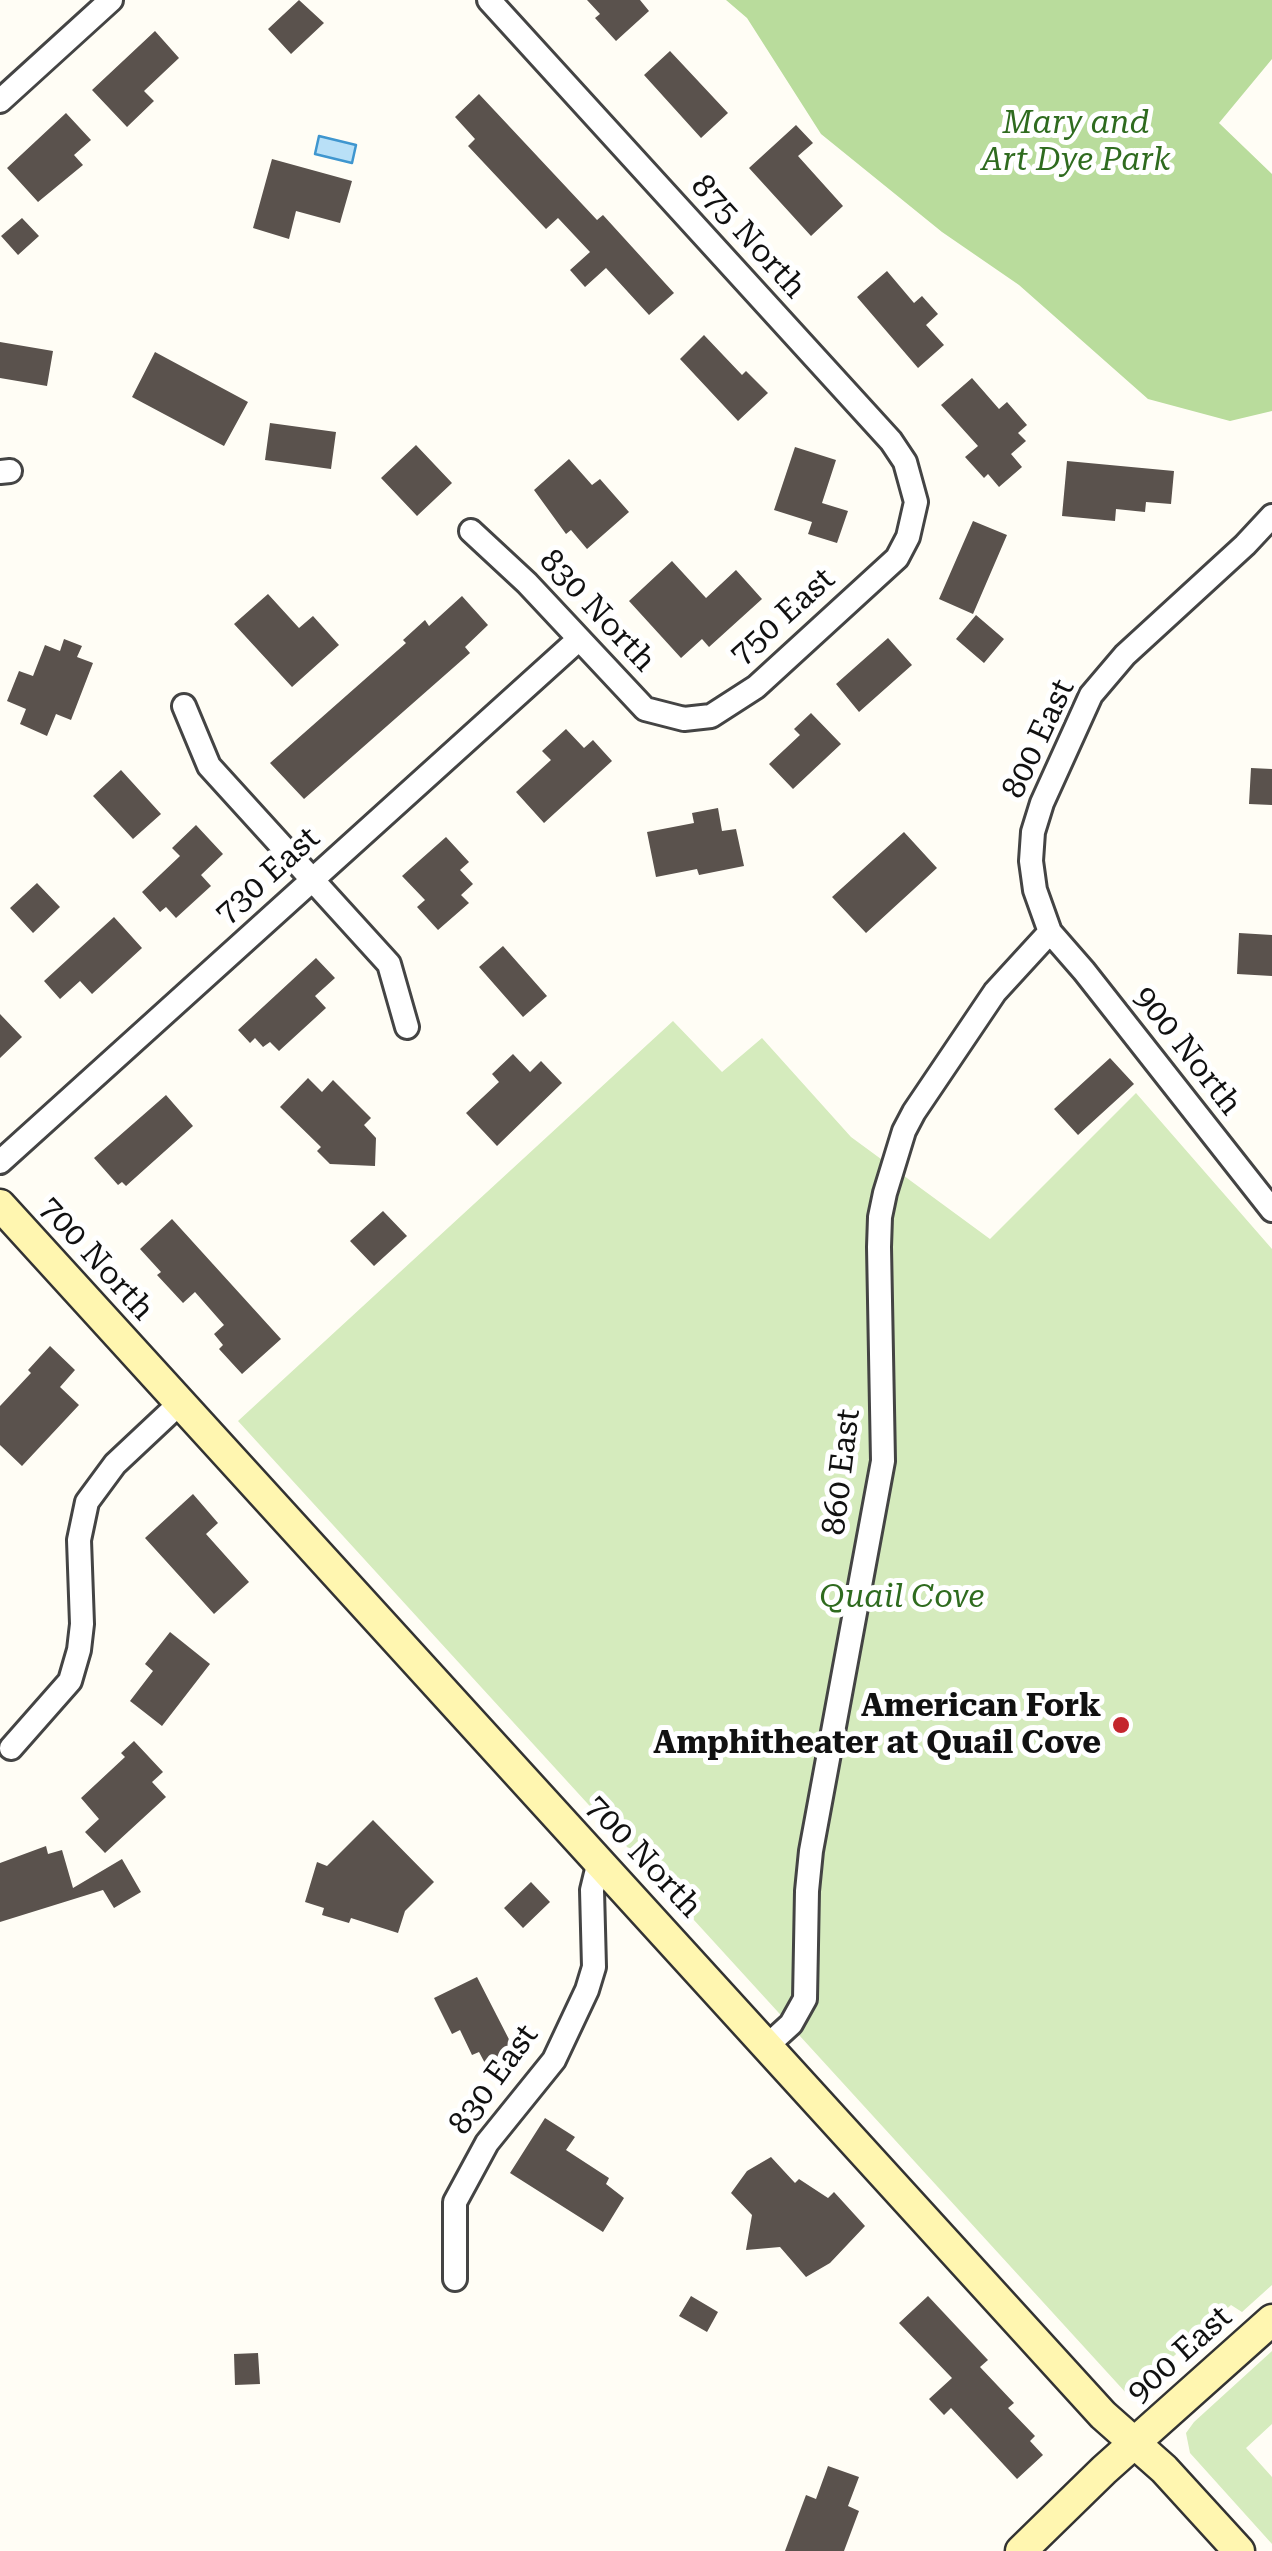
<!DOCTYPE html>
<style>
body{margin:0}
canvas{display:block;background:#fffdf5}
</style>
<canvas width="1272" height="2551"></canvas>
<script>
const g = document.querySelector('canvas').getContext('2d');
g.lineJoin = 'round';
function paint(path, color) { g.fillStyle = color; g.fill(path, 'evenodd'); }
const poly = rows => new Path2D(rows.map(r => 'M' + r).join(''));
function strokePath(path, color, width, dash) { g.strokeStyle = color; g.lineWidth = width; g.lineCap = dash ? 'butt' : 'round'; g.setLineDash(dash || []); g.stroke(path); }
function drawText(font, color, halo, rows, align = 'center') {
  g.font = font + ' "Roboto Serif",serif'; g.lineWidth = 10; g.setLineDash([]); g.textBaseline = 'middle'; g.strokeStyle = halo; g.fillStyle = color; for (const [text, x, y, turn = 0] of rows) {
    g.save(); g.translate(x, y); g.rotate((+turn || 0) * Math.PI / 180); g.textAlign = isNaN(turn) ? turn : align; if (halo) g.strokeText(text, 0, 0); g.fillText(text, 0, 0); g.restore();
  }
}
const green = poly([
 [673,1021,722,1072,762,1038,851,1137,990,1239,1136,1093,1272,1249,1272,2285,1242,2312,1231,2305,1147,2380,1127,2394,238,1421],
 [1272,2351,1272,2424,1246,2448,1272,2477,1272,2544,1190,2453,1186,2433,1194,2422]
]);
const forest = poly([
 [726,0,1272,0,1272,59,1219,123,1272,174,1272,411,1230,421,1148,399,1019,285,942,232,821,134,747,18]
]);
const water = poly([
 [319,136,356,145,352,163,315,154,319,136]
]);
const building = poly([
 [299,0,324,23,291,54,268,29],
 [587,0,640,0,649,11,616,41,595,18,600,14],
 [155,31,179,58,144,91,154,101,127,127,92,90],
 [670,51,728,113,701,138,644,75],
 [479,94,597,220,603,215,674,293,649,315,606,268,585,287,570,270,590,252,558,218,546,229,468,146,475,139,455,117],
 [66,113,91,140,74,155,83,165,38,202,7,168],
 [796,125,813,143,798,156,843,206,811,236,749,168],
 [272,159,352,181,340,223,296,211,289,239,253,228],
 [22,218,39,236,18,255,1,236],
 [887,271,914,303,922,296,938,314,926,325,944,345,918,368,857,297],
 [704,335,742,375,746,371,768,393,738,421,680,359],
 [0,342,53,351,47,386,0,378],
 [155,352,248,402,224,446,132,397],
 [972,378,999,409,1007,402,1027,425,1018,433,1026,441,1011,454,1022,467,999,487,988,474,984,478,965,457,978,446,941,405],
 [270,423,336,432,331,469,265,460],
 [416,445,452,483,417,516,381,478],
 [795,447,836,460,822,503,848,511,837,543,808,534,812,522,774,510],
 [569,459,592,485,600,479,629,512,587,549,571,530,566,534,534,490],
 [1067,461,1174,471,1171,504,1146,502,1145,512,1116,509,1115,521,1062,516],
 [973,521,1007,535,973,614,939,599],
 [672,561,706,598,736,570,762,599,709,647,702,639,681,658,629,601],
 [268,594,299,628,313,616,339,645,292,687,234,624],
 [462,596,488,625,465,647,470,653,304,799,270,763,406,643,403,640,425,620,429,626],
 [976,615,1004,639,984,663,956,639],
 [888,638,912,665,859,712,836,684],
 [64,639,82,646,77,657,93,663,71,720,56,714,47,736,20,724,26,709,7,701,19,671,33,676,45,645,60,651],
 [811,713,841,744,793,789,769,764,800,735,794,729],
 [566,729,584,748,593,740,612,761,544,823,516,792,551,760,542,751],
 [1251,768,1272,769,1272,805,1249,804],
 [121,770,161,814,133,839,93,796],
 [718,808,722,831,736,829,744,866,699,875,697,869,656,877,647,832,694,823,692,813],
 [196,825,223,854,201,875,211,886,176,918,166,907,160,912,142,892,180,856,172,848],
 [904,832,937,868,866,933,832,897],
 [446,837,469,862,460,870,473,884,461,895,469,903,438,930,417,907,425,900,402,876],
 [37,883,60,907,33,933,10,908],
 [114,917,142,948,92,994,80,981,60,999,44,981],
 [1239,933,1272,935,1272,976,1237,974],
 [503,946,547,996,523,1017,479,967],
 [316,958,335,978,315,996,326,1008,279,1051,270,1042,263,1047,255,1038,250,1043,238,1030],
 [0,1014,22,1037,0,1058],
 [513,1054,530,1072,541,1061,562,1083,497,1146,466,1113,499,1082,492,1074],
 [1110,1058,1134,1084,1078,1135,1054,1109],
 [308,1078,322,1092,333,1080,371,1118,364,1125,376,1138,375,1166,330,1164,317,1151,321,1147,280,1107],
 [166,1095,193,1126,126,1186,122,1182,118,1185,94,1158],
 [383,1211,407,1236,374,1266,350,1241],
 [172,1219,281,1339,242,1374,219,1349,223,1345,214,1334,224,1325,195,1292,183,1303,157,1275,161,1272,140,1249],
 [50,1346,75,1370,60,1387,79,1405,22,1466,0,1445,0,1406,31,1373,28,1370],
 [193,1494,218,1523,206,1534,249,1582,214,1614,145,1538],
 [170,1632,210,1664,162,1726,130,1701,153,1671,145,1664],
 [134,1741,163,1772,152,1782,166,1797,105,1853,85,1832,99,1819,81,1798,125,1757,121,1753],
 [373,1820,434,1882,405,1911,398,1933,351,1918,349,1923,322,1915,324,1908,305,1902,317,1862,327,1866],
 [46,1846,48,1854,62,1850,73,1888,122,1859,141,1892,114,1908,103,1890,0,1922,0,1863],
 [531,1882,550,1902,523,1928,504,1908],
 [477,1977,516,2053,487,2067,479,2052,472,2055,460,2030,452,2034,434,1998],
 [545,2118,575,2137,566,2150,609,2178,606,2184,624,2198,603,2232,510,2173],
 [771,2157,795,2183,799,2179,828,2198,834,2192,865,2226,830,2263,806,2277,780,2247,746,2250,752,2215,731,2193,747,2171],
 [691,2296,718,2312,707,2332,679,2316],
 [928,2296,988,2360,980,2367,1014,2403,1008,2408,1035,2436,1030,2441,1043,2455,1017,2479,951,2408,944,2415,929,2399,952,2378,899,2323],
 [258,2353,260,2384,235,2385,234,2354],
 [828,2466,859,2477,848,2506,859,2511,844,2551,785,2551,806,2495,816,2499]
]);
const street = poly([
 [0,101,111,0],
 [0,472,10,471],
 [1272,516,1245,545,1125,655,1091,695,1042,803,1033,832,1031,861,1035,890,1050,932,1084,971,1272,1210],
 [471,531,527,583,645,709,684,719,711,716,756,687,897,558,908,537,916,502,905,462,891,441,489,0],
 [184,706,209,766,389,964,407,1027],
 [0,1162,579,639],
 [11,1748,70,1681,79,1650,82,1624,79,1540,87,1502,115,1464,180,1403],
 [768,2045,791,2024,805,1999,807,1891,811,1851,883,1461,879,1247,880,1217,885,1193,904,1131,914,1112,995,992,1050,932],
 [455,2279,455,2202,487,2143,554,2060,587,1990,594,1967,592,1890,599,1861]
]);
const secondary = poly([
 [0,1205,1103,2415,1164,2469,1239,2551],
 [1021,2551,1104,2470,1272,2320]
]);
const markers = [
 [1121,1725,10,"#c4262e"]
];
const parkNames = [
 ["Mary and",1076,124],
 ["Art Dye Park",1076,161],
 ["Quail Cove",902,1598]
];
const streetNames = [
 ["875 North",748,237,48],
 ["830 North",597,611,47],
 ["750 East",783,617,-42],
 ["800 East",1039,739,-65],
 ["730 East",268,876,-42],
 ["900 North",1187,1051,52],
 ["700 North",96,1259,48],
 ["860 East",842,1472,-83],
 ["700 North",643,1857,47],
 ["830 East",494,2080,-54],
 ["900 East",1180,2355,-42]
];
const poiNames = [
 ["American Fork",1101,1707],
 ["Amphitheater at Quail Cove",1101,1744]
];
paint(green, '#d5ebbd');
paint(forest, '#b9dc9c');
paint(water, '#b9e0f7');
strokePath(water, '#3f96cf', 2.5);
paint(building, '#5a524d');
strokePath(street, '#444', 28);
strokePath(secondary, '#333', 35);
strokePath(street, '#fff', 22);
strokePath(secondary, '#fff6b0', 30);
for (const [x, y, r, color] of markers) { const dot = new Path2D(); dot.arc(x, y, r, 0, 2 * Math.PI); g.fillStyle = color; g.fill(dot); strokePath(dot, '#fff', 4); }
drawText('italic 32px', '#2f6b1f', '#fff', parkNames);
drawText('32px', '#111', '#fff', streetNames);
drawText('bold 32px', '#111', '#fff', poiNames, 'right');
</script>
